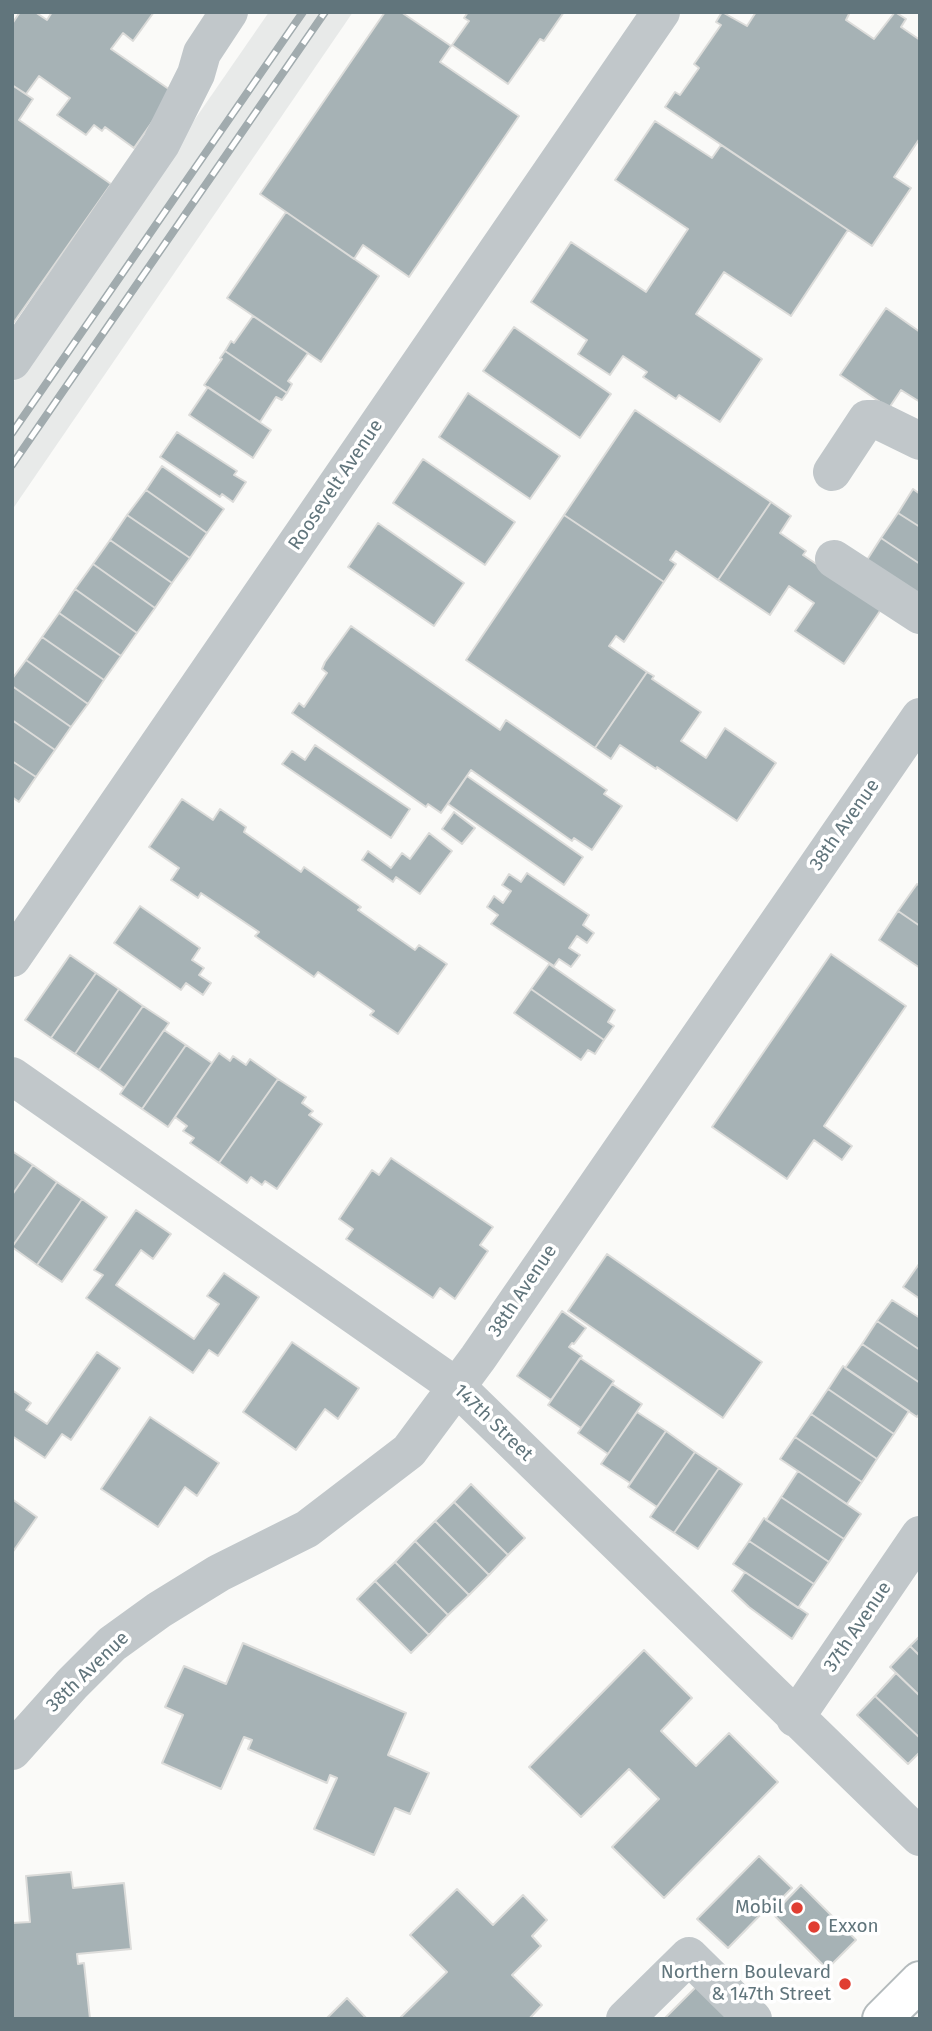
<!DOCTYPE html>
<style>
body{margin:0}
#map{position:relative;width:932px;height:2031px;overflow:hidden;background:#fafaf8;font-family:"Fira Sans",sans-serif}
canvas{display:block}
.frame{position:absolute;inset:0;border:14px solid #61757c;pointer-events:none}
</style>
<div id="map">
<canvas width="932" height="2031"></canvas>
<div class="frame"></div>
</div>
<script>
const g = document.querySelector('canvas').getContext('2d');
g.lineJoin = 'round';
function paint(path, color) { g.fillStyle = color; g.fill(path, 'evenodd'); }
const poly = rows => new Path2D(rows.map(r => 'M' + r).join(''));
function strokePath(path, color, width, dash) { g.strokeStyle = color; g.lineWidth = width; g.lineCap = dash ? 'butt' : 'round'; g.setLineDash(dash || []); g.stroke(path); }
function drawText(font, color, halo, rows, align = 'center') {
  g.font = font + ' "Fira Sans",sans-serif'; g.lineWidth = 7; g.setLineDash([]); g.textBaseline = 'middle'; g.strokeStyle = halo; g.fillStyle = color; for (const [text, x, y, turn = 0] of rows) {
    g.save(); g.translate(x, y); g.rotate((+turn || 0) * Math.PI / 180); g.textAlign = isNaN(turn) ? turn : align; if (halo) g.strokeText(text, 0, 0); g.fillText(text, 0, 0); g.restore();
  }
}
const built = poly([
 [269,12,353,12,12,510,12,384]
]);
const building = poly([
 [20,12,35,12,47,20,52,12,154,12,133,41,123,33,111,49,173,92,134,148,105,127,102,131,94,125,86,135,57,115,70,98,39,76,26,94,12,85,12,24,20,12],
 [385,12,401,12,451,46,440,62,519,116,409,277,363,245,354,259,260,194,385,12],
 [468,12,564,12,544,41,540,39,508,84,452,45,469,21,464,18,468,12],
 [722,12,747,26,756,12,850,12,846,20,874,39,895,12,906,19,901,27,920,40,920,138,894,177,911,188,872,246,665,107,675,92,680,95,699,68,694,64,721,25,716,22,722,12],
 [12,85,33,99,19,120,111,184,12,325,12,85],
 [655,121,712,158,721,145,848,230,791,316,724,272,696,314,762,359,720,422,679,395,676,399,643,377,647,372,623,356,610,375,578,354,587,340,531,302,571,242,646,292,688,229,615,180,655,121],
 [286,212,379,276,321,362,227,298,286,212],
 [886,308,920,332,920,402,901,390,889,408,840,375,886,308],
 [253,316,308,353,288,381,292,384,287,393,225,351,231,341,234,343,253,316],
 [514,327,611,394,580,438,483,371,514,327],
 [225,351,287,393,282,400,276,397,260,422,204,385,222,359,220,358,225,351],
 [208,387,271,430,253,458,189,415,208,387],
 [468,393,560,456,530,499,439,437,468,393],
 [635,410,771,502,718,580,676,551,670,560,676,564,664,582,564,515,635,410],
 [177,432,237,471,234,475,246,482,233,502,222,494,220,497,160,457,177,432],
 [423,459,515,522,485,565,393,503,423,459],
 [162,466,224,509,207,533,146,490,162,466],
 [913,489,920,494,920,527,898,513,913,489],
 [146,490,207,533,190,558,127,515,146,490],
 [771,502,791,516,780,533,806,551,803,555,882,608,844,664,795,631,814,603,789,586,770,615,718,580,771,502],
 [898,513,920,527,920,564,881,538,898,513],
 [127,515,190,558,172,583,110,540,127,515],
 [564,515,664,582,624,642,616,636,609,646,647,672,595,748,466,660,564,515],
 [378,523,464,583,434,626,348,567,378,523],
 [881,538,920,564,920,599,865,563,881,538],
 [110,540,172,583,155,608,93,564,110,540],
 [93,564,155,608,137,633,75,589,93,564],
 [75,589,137,633,121,656,59,613,75,589],
 [59,613,121,656,104,680,42,637,59,613],
 [351,626,500,730,506,720,607,790,604,794,622,806,592,850,574,838,572,841,471,770,441,813,428,804,426,807,292,713,299,703,304,707,327,673,322,669,325,662,351,626],
 [42,637,104,680,88,704,26,660,42,637],
 [26,660,88,704,71,727,12,686,12,679,26,660],
 [647,672,654,676,652,679,701,712,681,741,706,758,725,728,776,763,737,821,657,767,656,769,620,745,611,759,595,748,647,672],
 [12,686,71,727,55,750,12,720,12,686],
 [12,720,55,750,36,777,12,761,12,720],
 [315,745,410,809,391,838,282,764,292,751,305,760,315,745],
 [12,761,36,777,19,802,12,797,12,761],
 [467,776,583,857,564,885,448,804,467,776],
 [182,799,213,820,220,809,246,827,244,832,301,872,304,867,361,907,358,910,415,950,419,945,447,964,398,1034,370,1015,374,1011,318,972,314,977,255,936,259,932,201,893,198,898,171,880,179,868,149,847,182,799],
 [454,812,475,828,462,844,442,829,454,812],
 [429,833,452,851,420,894,396,877,393,882,362,860,368,851,391,868,402,853,410,859,429,833],
 [527,873,589,915,583,925,594,933,587,943,577,936,569,948,580,955,571,967,559,959,554,966,491,924,498,915,487,907,494,896,503,903,511,891,502,885,509,874,521,882,527,873],
 [917,884,920,886,920,926,898,911,917,884],
 [140,906,200,948,192,960,204,968,199,975,211,983,203,995,186,983,181,990,114,943,140,906],
 [898,911,920,926,920,968,879,940,898,911],
 [831,954,906,1006,824,1126,852,1146,842,1160,814,1140,787,1179,712,1127,831,954],
 [70,955,96,973,51,1038,25,1020,70,955],
 [549,964,615,1010,608,1022,614,1026,604,1040,531,989,549,964],
 [96,973,119,989,75,1054,51,1038,96,973],
 [119,989,143,1006,99,1070,75,1054,119,989],
 [531,989,604,1040,595,1054,588,1050,581,1060,514,1013,531,989],
 [143,1006,169,1023,124,1088,99,1070,143,1006],
 [164,1030,186,1045,142,1109,120,1094,164,1030],
 [186,1045,212,1063,168,1127,142,1109,186,1045],
 [219,1053,230,1061,233,1056,246,1065,250,1059,278,1079,219,1163,190,1143,194,1138,183,1131,187,1126,175,1117,219,1053],
 [278,1079,306,1097,302,1103,313,1111,309,1115,322,1124,277,1189,265,1181,262,1185,251,1177,247,1183,219,1163,278,1079],
 [12,1151,33,1165,12,1195,12,1151],
 [391,1158,493,1227,480,1245,488,1251,455,1299,440,1288,433,1298,346,1239,353,1229,339,1219,372,1170,379,1175,391,1158],
 [33,1165,57,1182,12,1247,12,1195,33,1165],
 [57,1182,82,1199,37,1265,12,1247,57,1182],
 [82,1199,107,1217,62,1282,37,1265,82,1199],
 [136,1210,171,1234,153,1259,141,1250,116,1285,194,1339,219,1304,207,1296,224,1273,259,1297,218,1356,209,1350,193,1373,86,1298,103,1275,94,1270,136,1210],
 [607,1254,762,1362,723,1418,568,1311,607,1254],
 [919,1264,920,1265,920,1299,903,1287,919,1264],
 [892,1300,920,1318,920,1350,877,1321,892,1300],
 [562,1311,586,1328,574,1344,572,1343,569,1347,582,1356,551,1400,517,1376,562,1311],
 [877,1321,920,1350,920,1383,862,1344,877,1321],
 [292,1342,359,1388,338,1419,325,1409,296,1450,243,1412,292,1342],
 [862,1344,920,1383,920,1413,917,1417,845,1368,862,1344],
 [97,1352,120,1368,71,1440,62,1434,45,1458,12,1436,12,1390,31,1403,26,1410,47,1424,97,1352],
 [580,1358,614,1381,581,1428,548,1405,580,1358],
 [843,1366,909,1411,894,1434,828,1389,843,1366],
 [612,1384,642,1404,608,1454,578,1433,612,1384],
 [828,1389,894,1434,877,1459,811,1414,828,1389],
 [637,1412,666,1431,630,1483,601,1464,637,1412],
 [811,1414,877,1459,862,1482,795,1437,811,1414],
 [150,1417,219,1463,197,1496,185,1487,158,1527,101,1489,150,1417],
 [666,1431,695,1452,657,1507,628,1487,666,1431],
 [795,1437,862,1482,847,1504,780,1459,795,1437],
 [695,1452,719,1468,674,1533,650,1517,695,1452],
 [719,1468,742,1484,698,1549,674,1533,719,1468],
 [798,1471,861,1514,844,1539,781,1497,798,1471],
 [471,1484,525,1538,508,1555,454,1502,471,1484],
 [781,1497,844,1539,829,1562,766,1520,781,1497],
 [12,1499,37,1517,12,1553,12,1499],
 [454,1502,508,1555,489,1575,435,1521,454,1502],
 [764,1518,829,1562,814,1584,749,1541,764,1518],
 [435,1521,489,1575,469,1595,415,1541,435,1521],
 [415,1541,469,1595,448,1615,395,1562,415,1541],
 [749,1541,814,1584,798,1608,733,1564,749,1541],
 [395,1562,448,1615,429,1635,375,1581,395,1562],
 [745,1572,808,1614,792,1639,749,1607,732,1591,745,1572],
 [375,1581,429,1635,411,1653,357,1599,375,1581],
 [920,1636,920,1656,910,1646,920,1636],
 [243,1643,406,1713,388,1755,429,1773,410,1814,395,1808,374,1855,314,1829,337,1778,330,1775,327,1783,248,1749,252,1740,244,1737,221,1789,162,1763,183,1715,165,1707,184,1666,226,1684,243,1643],
 [910,1646,920,1656,920,1696,890,1667,910,1646],
 [644,1650,692,1698,661,1731,696,1766,729,1733,778,1782,664,1898,612,1847,659,1799,629,1769,581,1817,529,1767,644,1650],
 [896,1673,920,1696,920,1738,875,1696,896,1673],
 [875,1696,920,1738,920,1752,908,1764,857,1715,875,1696],
 [759,1856,792,1888,772,1908,770,1905,728,1948,697,1919,759,1856],
 [71,1872,73,1888,124,1883,131,1949,77,1954,78,1964,84,1963,90,2019,12,2019,12,1923,30,1922,26,1876,71,1872],
 [801,1885,856,1940,827,1969,773,1914,801,1885],
 [457,1889,493,1925,523,1895,547,1920,532,1936,541,1946,512,1975,542,2005,529,2019,399,2019,447,1972,410,1935,457,1889],
 [701,1982,738,2019,664,2019,701,1982],
 [347,1998,367,2019,326,2019,347,1998]
]);
const minor = poly([
 [12,361,161,144,196,74,202,53,229,12],
 [832,472,867,419,875,419,920,441],
 [834,559,920,615],
 [12,958,661,12],
 [12,1076,457,1387,920,1837],
 [795,1718,920,1535],
 [12,1751,72,1684,112,1644,159,1610,219,1573,307,1529,409,1451,478,1358,920,717],
 [625,2019,689,1956,753,2019]
]);
const major = poly([
 [882,2019,920,1981]
]);
const rail = poly([
 [12,433,303,12],
 [12,465,325,12]
]);
const markers = [
 [797,1908,7,"#e03e32"],
 [814,1927,7,"#e03e32"],
 [845,1984,7,"#e03e32"]
];
const streetNames = [
 ["Roosevelt Avenue",336,485,-56],
 ["38th Avenue",845,825,-55],
 ["38th Avenue",523,1291,-56],
 ["147th Street",493,1423,44],
 ["37th Avenue",858,1627,-56],
 ["38th Avenue",88,1672,-44]
];
const poiNames = [
 ["Mobil",783,1908],
 ["Exxon",828,1927,"left"],
 ["Northern Boulevard",831,1973],
 ["& 147th Street",831,1995]
];
paint(built, '#e8eae9');
paint(building, '#a6b2b5');
strokePath(building, '#dcdcda', 2);
strokePath(major, '#b3babc', 42);
strokePath(minor, '#c1c7ca', 38);
strokePath(major, '#fff', 38);
strokePath(rail, '#a1abae', 8);
strokePath(rail, '#fff', 5, [16]);
for (const [x, y, r, color] of markers) { const dot = new Path2D(); dot.arc(x, y, r, 0, 2 * Math.PI); g.fillStyle = color; g.fill(dot); strokePath(dot, '#fff', 2.5); }
drawText('19px', '#61757c', '#fff', streetNames);
drawText('19px', '#61757c', '#fff', poiNames, 'right');
</script>
